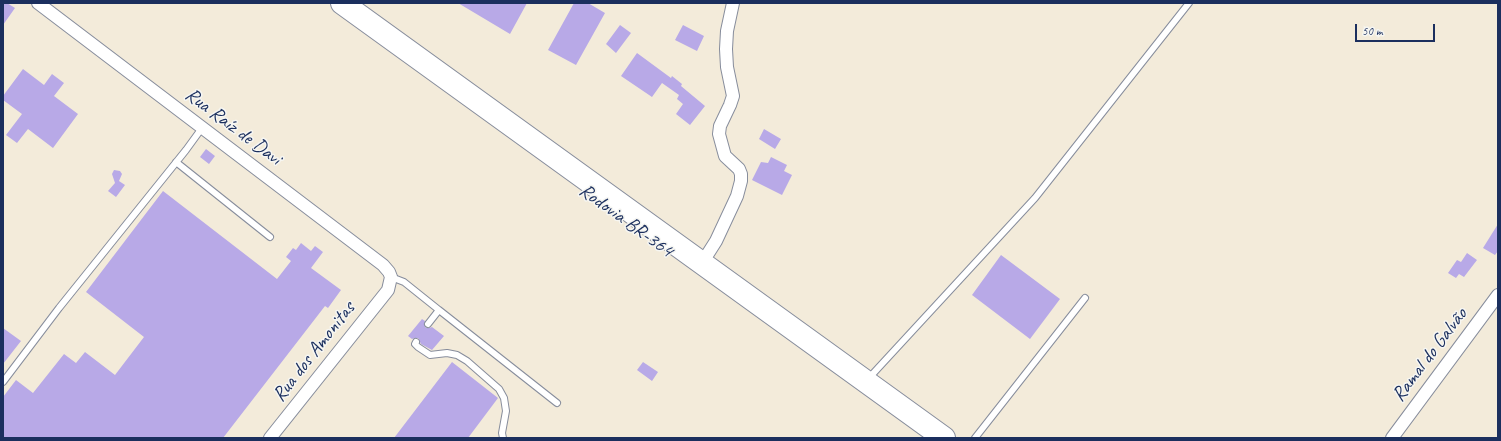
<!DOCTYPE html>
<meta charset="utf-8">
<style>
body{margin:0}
#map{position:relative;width:1501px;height:441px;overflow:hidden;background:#f3ebda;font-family:Caveat,sans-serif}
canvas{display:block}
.frame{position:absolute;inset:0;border:4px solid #1b2f5e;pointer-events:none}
.scale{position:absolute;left:1355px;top:24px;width:80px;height:18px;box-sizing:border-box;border:2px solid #1b2f5e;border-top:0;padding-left:5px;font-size:12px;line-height:14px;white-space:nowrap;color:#1b2f5e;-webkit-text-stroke:3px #f6f6f2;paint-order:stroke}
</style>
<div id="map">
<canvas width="1501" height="441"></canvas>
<div class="frame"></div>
<div class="scale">50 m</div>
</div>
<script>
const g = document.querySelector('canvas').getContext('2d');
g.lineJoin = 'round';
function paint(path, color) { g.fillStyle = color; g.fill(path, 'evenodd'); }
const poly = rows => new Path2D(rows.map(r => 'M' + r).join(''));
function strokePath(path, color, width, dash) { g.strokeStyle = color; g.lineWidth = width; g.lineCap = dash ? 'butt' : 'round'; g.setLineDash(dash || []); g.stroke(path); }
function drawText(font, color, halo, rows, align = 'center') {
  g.font = font + ' Caveat,sans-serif'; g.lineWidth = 3; g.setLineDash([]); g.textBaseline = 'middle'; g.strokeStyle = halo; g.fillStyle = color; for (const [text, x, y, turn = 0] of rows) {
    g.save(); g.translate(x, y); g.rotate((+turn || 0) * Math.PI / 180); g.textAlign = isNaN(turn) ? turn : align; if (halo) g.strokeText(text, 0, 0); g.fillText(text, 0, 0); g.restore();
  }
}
const building = poly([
 [3,3,7,3,15,8,3,25],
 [458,3,527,3,510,34],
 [574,3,588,3,605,13,576,65,548,50],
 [620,25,631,33,616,53,606,44],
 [683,25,704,36,697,51,675,40],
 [637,53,671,78,672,76,682,84,681,86,705,106,690,125,676,114,683,104,677,99,679,95,662,83,652,97,621,76],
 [23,69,44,85,52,74,64,83,54,96,78,114,53,148,28,129,17,143,6,135,22,114,3,100,3,96],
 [764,129,781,139,775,149,759,139],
 [206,149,215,156,209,164,200,157],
 [771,157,787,165,784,171,792,175,782,195,752,180,761,162,768,163],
 [114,170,120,171,122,174,119,181,125,185,116,197,108,191,115,183,112,174],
 [163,191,277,279,291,261,286,257,293,248,296,250,301,243,311,251,315,246,323,252,311,268,341,290,328,308,325,306,223,438,3,438,3,397,16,380,33,393,64,354,76,363,85,352,115,375,144,337,86,292],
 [1498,224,1498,251,1495,255,1483,248],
 [1467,253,1477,260,1464,277,1459,274,1456,278,1448,273,1457,260,1461,262],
 [1001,255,1060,299,1030,339,972,295],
 [422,319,425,321,424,325,426,328,429,328,432,327,444,336,432,350,421,344,418,338,415,338,412,339,408,336],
 [3,328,21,341,3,364],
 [452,362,498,398,468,438,394,438],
 [643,362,658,372,652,381,637,370]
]);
const lane = poly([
 [176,162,270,237],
 [391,277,404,282,439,310,428,324],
 [439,310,557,403],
 [416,342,415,344,418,347,430,355,447,353,457,355,467,361,499,389,504,398,506,411,502,433,503,438],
 [868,379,1035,198,1189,3],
 [3,382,59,308,186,150,202,128],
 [975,438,1085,298]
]);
const street = poly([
 [38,3,383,265,389,272,391,277,388,290,270,438],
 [702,263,716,241,737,196,741,181,741,174,739,169,725,156,719,134,720,126,730,105,733,96,727,67,726,49,727,31,733,3],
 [1392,438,1498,295]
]);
const highway = poly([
 [342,3,944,438]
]);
const streetNames = [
 ["Rua Raíz de Davi",233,127,37],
 ["Rodovia BR-364",626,221,36],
 ["Rua dos Amonitas",314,352,-52],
 ["Ramal do Galvão",1430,355,-53]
];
paint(building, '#b8a9e7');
strokePath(lane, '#878d9c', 8);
strokePath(street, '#878d9c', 14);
strokePath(highway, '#878d9c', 24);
strokePath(lane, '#fff', 6);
strokePath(street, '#fff', 12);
strokePath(highway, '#fff', 22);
drawText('20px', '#1b2f5e', '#f6f6f2', streetNames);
</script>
